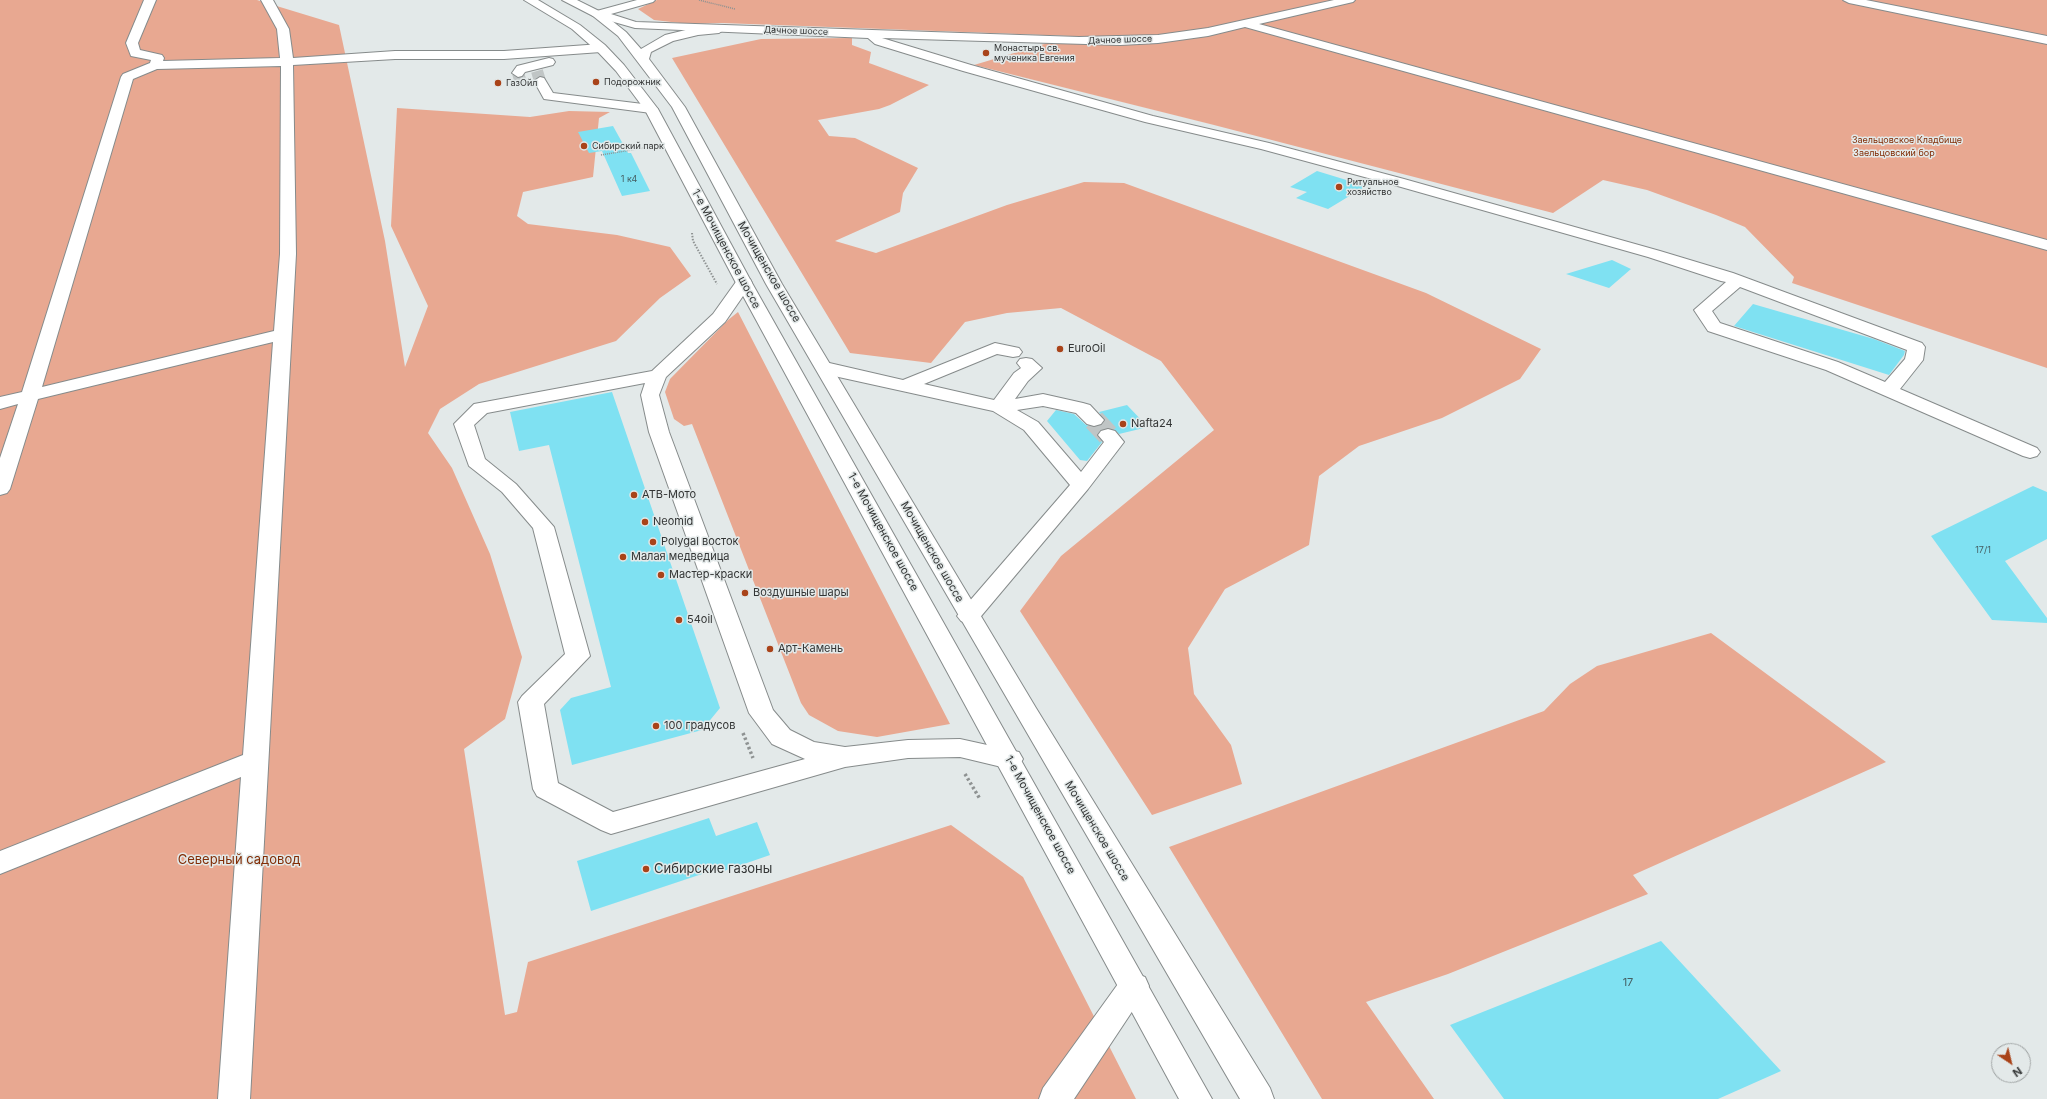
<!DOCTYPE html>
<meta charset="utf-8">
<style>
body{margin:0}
#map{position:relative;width:2047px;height:1099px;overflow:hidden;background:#e3e9e9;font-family:Inter,sans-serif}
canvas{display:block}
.north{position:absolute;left:1991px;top:1043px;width:40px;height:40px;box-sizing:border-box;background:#e3e9e9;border:1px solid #9da1a1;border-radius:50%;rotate:145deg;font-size:11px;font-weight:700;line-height:16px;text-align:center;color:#333535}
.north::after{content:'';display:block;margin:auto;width:14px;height:18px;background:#a94319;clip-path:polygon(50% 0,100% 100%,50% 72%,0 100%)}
</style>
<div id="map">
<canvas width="2047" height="1099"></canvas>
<div class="north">N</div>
</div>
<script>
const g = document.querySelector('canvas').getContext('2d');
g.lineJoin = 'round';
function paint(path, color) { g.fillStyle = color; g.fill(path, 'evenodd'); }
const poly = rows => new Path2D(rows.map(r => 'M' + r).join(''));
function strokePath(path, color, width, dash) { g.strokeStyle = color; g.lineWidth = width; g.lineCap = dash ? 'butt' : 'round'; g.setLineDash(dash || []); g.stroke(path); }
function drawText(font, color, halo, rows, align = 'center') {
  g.font = font + ' Inter,sans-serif'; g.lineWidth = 3; g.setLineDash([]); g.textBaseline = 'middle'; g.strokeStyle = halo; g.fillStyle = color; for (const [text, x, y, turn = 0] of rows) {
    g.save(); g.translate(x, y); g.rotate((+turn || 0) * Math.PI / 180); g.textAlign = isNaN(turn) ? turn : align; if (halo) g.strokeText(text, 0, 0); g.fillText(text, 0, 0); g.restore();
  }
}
const green = poly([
 [0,0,257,0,339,25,385,241,405,367,428,306,391,226,397,108,530,117,569,111,610,112,599,118,593,177,523,192,517,216,528,224,617,235,670,247,691,276,660,298,616,341,479,384,440,409,428,433,452,468,490,554,522,657,505,719,464,749,505,1015,517,1012,528,962,951,825,1023,877,1136,1099,0,1099],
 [657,0,2047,0,2047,368,1792,283,1794,277,1745,227,1716,215,1647,190,1603,180,1553,213,1214,125,974,65,1071,36,722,23,689,24,654,20,638,9],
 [852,38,852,45,871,52,869,63,929,85,890,105,879,109,818,120,829,136,855,138,918,168,903,193,900,212,835,241,876,253,1007,205,1084,182,1124,183,1426,293,1541,349,1520,379,1442,418,1359,446,1319,476,1309,545,1225,589,1188,648,1194,694,1231,745,1242,784,1152,815,1020,611,1061,556,1214,430,1161,361,1061,308,1007,313,965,322,931,363,850,353,672,58,761,39],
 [738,312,950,724,877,737,838,731,809,715,801,703,692,424,684,426,674,419,665,392,670,379,728,320],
 [1711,633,1886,762,1633,875,1648,894,1448,974,1366,1002,1434,1099,1322,1099,1169,847,1544,711,1570,684,1597,666]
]);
const building = poly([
 [613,126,628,153,631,153,650,191,622,196,602,151,589,153,578,132],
 [1317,171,1366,186,1328,209,1296,198,1307,192,1290,187],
 [1612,260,1631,269,1609,288,1566,274],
 [1753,304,1874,339,1905,351,1904,355,1889,375,1734,326],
 [612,392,720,708,702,730,572,765,560,710,571,698,611,687,549,445,519,451,510,412],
 [1127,405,1148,427,1119,434,1115,430,1108,428,1101,430,1096,435,1102,442,1087,461,1080,460,1047,421,1056,410,1074,414,1086,425,1094,427,1101,425,1106,420,1099,412],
 [2033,486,2047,492,2047,539,2005,561,2047,618,2047,623,1992,620,1931,536],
 [709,818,716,836,757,822,770,855,718,873,717,869,591,911,577,861],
 [1661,941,1781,1071,1718,1099,1504,1099,1450,1025]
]);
const minorTunnelFar1 = poly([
 [537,71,540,81],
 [518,73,521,83]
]);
const minorTunnel = poly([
 [1094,420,1108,435]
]);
const pathFar2 = poly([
 [699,0,735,9],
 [601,155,649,147]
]);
const pathFar1 = poly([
 [692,233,693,241,717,284]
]);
const path = poly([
 [743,733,753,758],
 [965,774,980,799]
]);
const minor = poly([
 [144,0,156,0,138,43,140,50,162,55,164,58,163,61,280,58,277,29,261,0,273,0,289,29,293,58,395,51,504,51,601,44,607,48,601,52,504,59,395,59,293,65,296,254,250,1099,218,1099,241,777,0,874,0,851,243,755,273,342,38,399,10,489,7,493,0,495,0,458,18,404,0,409,0,397,22,392,121,77,123,74,150,63,151,60,131,56,126,43,144,0],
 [281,66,280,254,274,331,42,387,133,79,157,69,281,66],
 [637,0,655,0,653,2,611,14,636,22,1079,37,1158,35,1208,28,1334,0,1355,0,1353,2,1259,24,2047,240,2047,250,1245,27,1208,36,1158,43,1120,45,882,38,971,65,1153,116,1269,143,1404,179,1660,251,1733,273,1922,343,1925,347,1923,360,1900,389,2037,448,2040,452,2037,456,2030,458,2023,456,1826,370,1708,331,1694,310,1726,282,1721,281,1648,257,1394,185,1261,149,1145,122,963,71,875,44,868,38,635,28,593,16,591,14,593,12,637,0],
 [1740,287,1907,350,1905,359,1885,382,1838,362,1720,323,1712,311,1740,287],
 [1843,0,1866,0,2047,36,2047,44,1849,3,1843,0],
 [549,58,553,59,555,62,553,65,525,72,522,76,518,77,512,73,517,66,549,58],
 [540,77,544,78,553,93,651,105,658,109,651,113,544,99,534,81,540,77],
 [744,278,750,279,752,283,725,322,666,377,659,395,669,432,773,710,790,730,814,742,845,747,908,740,960,739,1019,752,1023,759,1019,766,1010,769,960,757,908,758,845,767,611,834,601,830,537,796,533,789,518,702,522,696,565,654,533,528,502,492,469,466,454,424,474,404,652,371,713,314,738,279,744,278],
 [645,383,641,395,649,432,749,713,772,744,805,759,613,812,558,783,544,704,590,656,554,527,516,484,485,459,474,425,487,413,645,383],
 [995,343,1019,348,1022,352,1019,356,1013,357,997,354,924,384,994,400,1014,373,1021,368,1017,363,1020,359,1026,358,1032,359,1042,368,1028,381,1015,399,1043,394,1083,403,1090,405,1104,420,1101,424,1094,426,1087,424,1076,413,1043,406,1017,410,1038,422,1081,472,1104,442,1098,435,1101,431,1108,429,1115,431,1124,442,1088,489,977,621,969,624,961,621,957,616,961,611,1070,485,1024,430,993,411,825,374,818,372,816,368,818,364,825,362,903,380,995,343],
 [1134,973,1145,977,1149,986,1074,1099,1039,1099,1043,1088,1123,977,1134,973]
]);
const major = poly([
 [524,0,538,0,580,25,605,45,624,65,658,109,752,283,1212,1099,1179,1099,736,283,645,110,616,71,597,51,572,29,524,0],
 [562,0,577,0,601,12,626,32,641,49,665,35,698,27,719,25,725,29,719,33,698,35,673,41,651,52,649,59,685,107,782,284,1036,708,1270,1088,1274,1099,1240,1099,766,284,672,107,618,36,593,16,562,0]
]);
const markers = [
 [986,53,4,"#a94319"],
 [596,82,4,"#a94319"],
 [498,83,4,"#a94319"],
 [584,146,4,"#a94319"],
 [1339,187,4,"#a94319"],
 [1060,349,4,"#a94319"],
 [1123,424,4,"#a94319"],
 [634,495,4,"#a94319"],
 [645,522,4,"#a94319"],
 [653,542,4,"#a94319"],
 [623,557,4,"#a94319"],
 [661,575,4,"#a94319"],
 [745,593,4,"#a94319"],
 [679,620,4,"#a94319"],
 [770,649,4,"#a94319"],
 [656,726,4,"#a94319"],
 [646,869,4,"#a94319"]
];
const farStreetnames = [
 ["Дачное шоссе",796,31,2],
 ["Дачное шоссе",1120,40,-2]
];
const farPoinames = [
 ["Монастырь св.",994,48],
 ["мученика Евгения",994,58],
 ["Подорожник",604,82],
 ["ГазОйл",506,83],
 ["Сибирский парк",592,146],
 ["Ритуальное",1347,182],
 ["хозяйство",1347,192]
];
const farParknames = [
 ["Заельцовское Кладбище",1907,140],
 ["Заельцовский бор",1894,153]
];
const numberNames = [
 ["1 к4",629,179],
 ["17/1",1983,550]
];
const streetNames = [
 ["1-е Мочищенское шоссе",726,249,62],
 ["Мочищенское шоссе",769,272,60],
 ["1-е Мочищенское шоссе",883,532,61],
 ["Мочищенское шоссе",932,552,60],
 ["1-е Мочищенское шоссе",1040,815,61],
 ["Мочищенское шоссе",1097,831,59]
];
const poiNames = [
 ["EuroOil",1068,349],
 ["Nafta24",1131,424],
 ["АТВ-Мото",642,495],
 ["Neomid",653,522],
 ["Polygal восток",661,542],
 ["Малая медведица",631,557],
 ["Мастер-краски",669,575],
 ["Воздушные шары",753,593],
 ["54oil",687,620],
 ["Арт-Камень",778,649],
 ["100 градусов",664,726]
];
const nearNumbernames = [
 ["17",1628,983]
];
const nearParknames = [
 ["Северный садовод",239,860]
];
const nearPoinames = [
 ["Сибирские газоны",654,869]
];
paint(green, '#e8a891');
paint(building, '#7fe1f2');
strokePath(minorTunnelFar1, '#c0c5c5', 12, [12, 6]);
strokePath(minorTunnel, '#c0c5c5', 22, [22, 11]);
strokePath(minor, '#868b8b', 2);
strokePath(major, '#868b8b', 2);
strokePath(pathFar2, '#8e9292', 1.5, [1, 1]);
strokePath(pathFar1, '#8e9292', 2, [1.5, 1.5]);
strokePath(path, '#8e9292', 3.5, [2.5, 2.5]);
paint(minor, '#fff');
paint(major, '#fff');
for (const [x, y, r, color] of markers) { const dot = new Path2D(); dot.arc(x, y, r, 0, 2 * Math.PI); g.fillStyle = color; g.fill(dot); strokePath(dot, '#e3e9e9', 1.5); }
drawText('9px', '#333535', '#e3e9e9', farStreetnames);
drawText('9px', '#333535', '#e3e9e9', farPoinames, 'left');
drawText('9px', '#812c05', '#e3e9e9', farParknames);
drawText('9px', '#466064', null, numberNames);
drawText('11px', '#333535', '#e3e9e9', streetNames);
drawText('11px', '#333535', '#e3e9e9', poiNames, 'left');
drawText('11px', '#466064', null, nearNumbernames);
drawText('13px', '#812c05', '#e3e9e9', nearParknames);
drawText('13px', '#333535', '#e3e9e9', nearPoinames, 'left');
</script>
